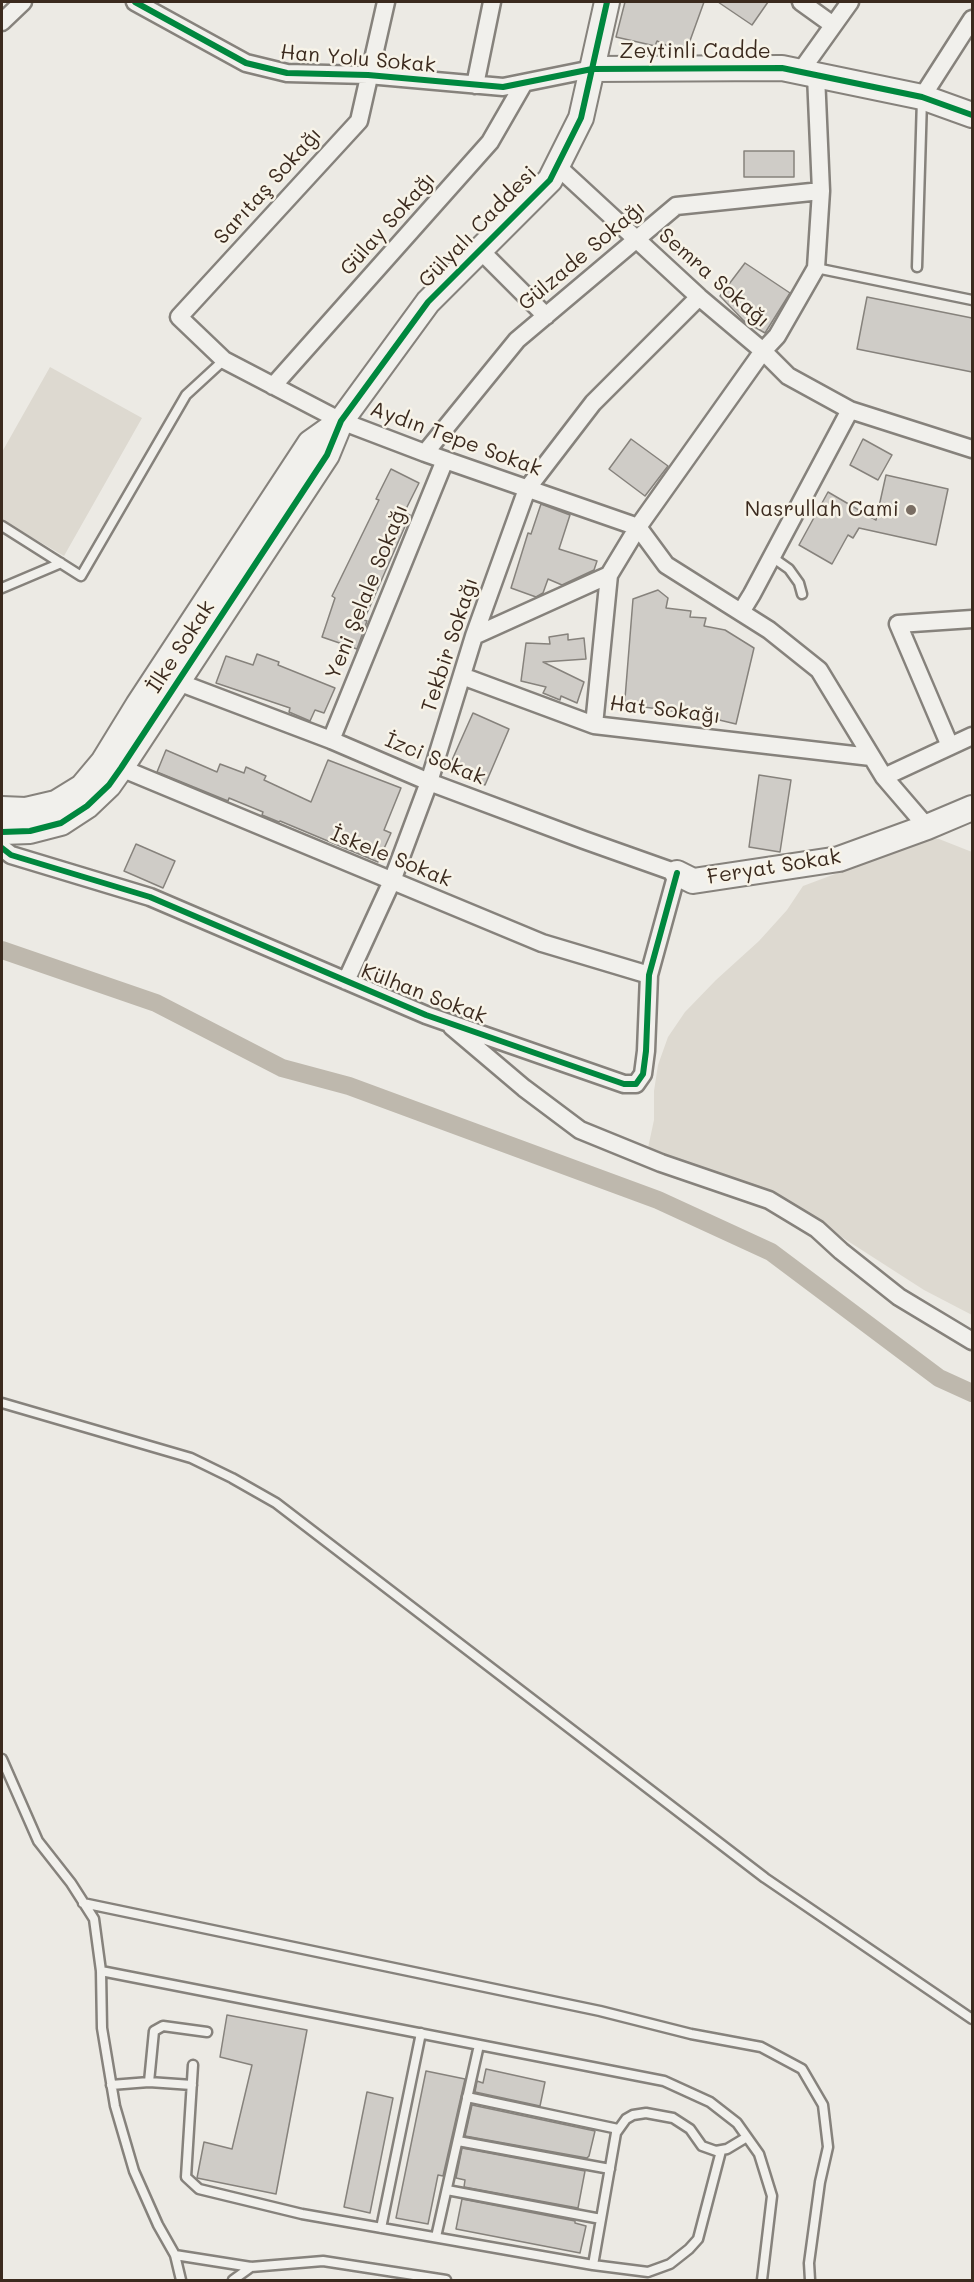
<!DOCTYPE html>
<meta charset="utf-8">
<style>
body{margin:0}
#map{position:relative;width:974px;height:2282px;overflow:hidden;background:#eceae4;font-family:Mali,sans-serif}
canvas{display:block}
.frame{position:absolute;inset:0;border:3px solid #3b2a1e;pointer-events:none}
</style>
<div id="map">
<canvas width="974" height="2282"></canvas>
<div class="frame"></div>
</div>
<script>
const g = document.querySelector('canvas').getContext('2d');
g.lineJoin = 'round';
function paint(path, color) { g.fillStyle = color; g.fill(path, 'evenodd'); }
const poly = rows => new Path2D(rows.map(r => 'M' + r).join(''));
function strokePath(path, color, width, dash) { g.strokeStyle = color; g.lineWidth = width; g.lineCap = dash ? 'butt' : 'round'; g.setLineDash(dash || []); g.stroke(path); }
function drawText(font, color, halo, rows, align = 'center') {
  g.font = font + ' Mali,sans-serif'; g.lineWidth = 5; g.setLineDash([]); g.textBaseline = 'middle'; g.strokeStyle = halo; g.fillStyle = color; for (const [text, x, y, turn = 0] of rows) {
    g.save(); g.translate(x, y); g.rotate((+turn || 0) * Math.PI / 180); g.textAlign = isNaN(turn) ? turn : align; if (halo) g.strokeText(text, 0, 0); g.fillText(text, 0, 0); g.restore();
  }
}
const green = poly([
 [50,367,142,418,64,556,2,520,2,452],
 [931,838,939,839,972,852,972,1315,924,1290,826,1227,749,1186,648,1148,654,1120,654,1091,658,1065,668,1037,685,1012,716,980,759,941,787,910,803,886]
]);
const canal = poly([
 [2,950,156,1003,282,1068,349,1086,658,1200,771,1252,939,1378,972,1393]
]);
const building = poly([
 [625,2,704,2,687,49,677,50,657,41,655,46,616,37,625,2],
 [718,2,768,2,752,25,718,2],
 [744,151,794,151,794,177,744,177,744,151],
 [745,263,790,293,765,333,744,321,720,296,745,263],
 [867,297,972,318,972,372,857,349,867,297],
 [631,439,668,466,645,496,609,469,631,439],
 [863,439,892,455,878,480,850,465,863,439],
 [391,469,419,483,404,513,410,515,364,620,367,621,357,649,322,637,335,598,332,596,379,500,376,499,391,469],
 [886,475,948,489,936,545,859,528,853,538,848,535,832,564,799,545,828,492,876,520,886,475],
 [541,504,570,515,559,549,597,561,594,570,562,585,548,579,543,593,536,597,511,588,528,533,531,534,541,504],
 [658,590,668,598,666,608,691,611,690,617,706,618,704,626,725,630,754,648,736,724,694,714,644,707,642,712,624,711,633,599,658,590],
 [568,634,568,640,584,638,586,659,543,662,584,682,577,703,561,696,560,700,543,693,546,687,521,681,526,643,550,644,549,637,568,634],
 [257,654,279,662,278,665,335,688,324,713,315,710,310,721,289,712,290,708,216,683,226,656,253,665,257,654],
 [473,713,509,729,485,785,448,769,473,713],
 [166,750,217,772,220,764,244,773,246,767,266,776,264,780,311,802,328,760,401,788,384,830,391,833,378,862,280,821,279,822,262,815,263,812,229,798,228,801,157,772,166,750],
 [759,775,791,780,780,852,749,847,759,775],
 [136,844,175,861,163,888,124,871,136,844],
 [227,2015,307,2030,276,2194,197,2178,204,2142,232,2149,252,2065,220,2057,227,2015],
 [486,2069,545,2082,540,2106,475,2092,477,2081,483,2083,486,2069],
 [426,2071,465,2079,443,2176,438,2175,428,2224,396,2218,426,2071],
 [367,2092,393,2098,370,2213,344,2207,367,2092],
 [472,2105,595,2131,589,2156,587,2158,465,2136,472,2105],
 [462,2148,585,2171,578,2208,464,2187,465,2180,456,2178,462,2148],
 [462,2199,575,2221,575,2223,586,2226,580,2253,456,2229,462,2199]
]);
const lane = poly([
 [917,267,922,99],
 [816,268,972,300],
 [2,526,81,576,186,395,224,360],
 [772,557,789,569,799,583,802,594],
 [2,588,61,563],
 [2,1403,191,1458,232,1478,276,1503,765,1878,972,2019],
 [2,1759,38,1841,71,1883,94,1919,101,1971,102,2028,115,2106,134,2171,158,2225,175,2255,181,2280],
 [83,1903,600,2011,691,2034,761,2047,802,2069,823,2105,828,2147,820,2182,809,2263,810,2280],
 [101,1971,664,2081,710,2102,737,2123,759,2154,772,2196,762,2280],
 [193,2065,186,2177,199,2189,302,2214,593,2265,648,2272,670,2264,689,2249,698,2239,721,2151],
 [149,2082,154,2031,163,2026,207,2032],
 [111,2085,149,2082,192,2085],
 [467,2097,618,2129],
 [458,2141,610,2169],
 [447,2190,601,2219],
 [381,2228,421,2033],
 [436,2237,479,2045],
 [175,2255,251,2267,323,2261,446,2280],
 [593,2265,616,2133,626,2119,633,2115,646,2113,673,2118,690,2129,702,2146,716,2151,727,2149,747,2137],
 [233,2280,251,2267]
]);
const street = poly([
 [135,2,246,63,287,73,368,75,503,87,592,69],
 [386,2,359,121,179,317,224,360,341,421,425,453,638,527],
 [801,2,833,25],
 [2,22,23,2],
 [800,72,850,2],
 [475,85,492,2],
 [922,97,972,19],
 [557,166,699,297,763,351,788,376,850,410,972,449],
 [480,250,546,316],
 [273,386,490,142,524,83],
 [425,453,517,340,676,206,821,191],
 [638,527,666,565,769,630,819,670,884,777,927,827],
 [741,612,752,594,850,410],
 [474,636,609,575],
 [462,676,594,725,871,757],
 [594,725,609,575,638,527,763,351,777,336,816,268,821,191,816,75],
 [331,740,445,460],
 [950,746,898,624,972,619],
 [121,768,542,943,649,975],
 [884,777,972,736],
 [2,848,11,855,150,897,426,1015,624,1084,636,1084,643,1074,646,1051,649,975,677,873,584,840,429,782,331,740,178,682],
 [346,981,392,881,429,782,474,636,527,489,593,403,699,297],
 [452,1027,524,1088,580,1130,661,1163,769,1200,817,1229,841,1251,899,1297,972,1341]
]);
const secondary = poly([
 [592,69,782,68,922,97,972,115],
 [2,809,26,810,56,803,82,787,103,762,138,705,310,443,341,421],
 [2,832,30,831,61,823,87,806,109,785,121,768,327,455,341,421,428,302,550,180,581,118,607,2],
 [677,873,693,881,839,859,927,827,972,808]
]);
const cycleway = poly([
 [135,2,246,63,287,73,368,75,503,87,592,69,782,68,922,97,972,115],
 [2,832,30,831,61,823,87,806,109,785,121,768,327,455,341,421,428,302,550,180,581,118,607,2],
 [2,848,11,855,150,897,426,1015,624,1084,636,1084,643,1074,646,1051,649,975,677,873]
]);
const markers = [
 [911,510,6,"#796d63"]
];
const streetNames = [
 ["Zeytinli Cadde",695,52],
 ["Han Yolu Sokak",358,59,5],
 ["Sarıtaş Sokağı",268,186,-48],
 ["Gülay Sokağı",388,224,-48],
 ["Gülyalı Caddesi",478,227,-46],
 ["Gülzade Sokağı",582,256,-40],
 ["Semra Sokağı",714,278,41],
 ["Aydın Tepe Sokak",456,439,20],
 ["Yeni Şelale Sokağı",367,592,-68],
 ["Tekbir Sokağı",450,645,-72],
 ["İlke Sokak",181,647,-57],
 ["Hat Sokağı",665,710,7],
 ["İzci Sokak",435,759,22],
 ["İskele Sokak",391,857,22],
 ["Feryat Sokak",774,867,-9],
 ["Külhan Sokak",424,994,21]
];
const poiNames = [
 ["Nasrullah Cami",899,510]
];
paint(green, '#ddd9d0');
strokePath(canal, '#beb8ad', 18);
paint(building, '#cfccc7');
strokePath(building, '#86827c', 1.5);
strokePath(lane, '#86827c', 13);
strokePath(street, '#86827c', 21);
strokePath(secondary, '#86827c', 28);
strokePath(lane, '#f1f0ec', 8);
strokePath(street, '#f1f0ec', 16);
strokePath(secondary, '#f1f0ec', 24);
strokePath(cycleway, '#00873e', 6);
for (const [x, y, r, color] of markers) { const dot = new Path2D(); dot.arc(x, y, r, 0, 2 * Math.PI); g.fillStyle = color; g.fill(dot); strokePath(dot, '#f7f3e8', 2); }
drawText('21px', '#3b2a1e', '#f7f3e8', streetNames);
drawText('21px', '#3b2a1e', '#f7f3e8', poiNames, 'right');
</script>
